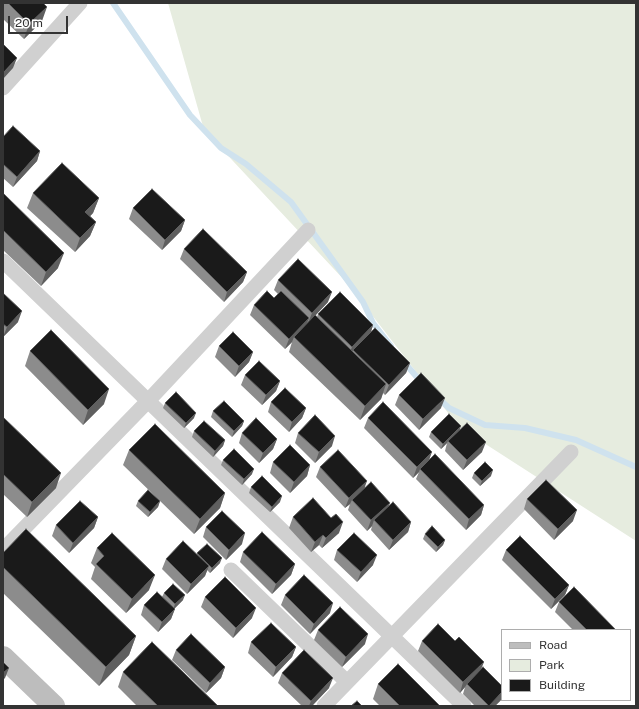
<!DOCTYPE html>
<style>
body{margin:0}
#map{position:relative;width:639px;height:709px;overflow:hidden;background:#fff;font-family:"Public Sans",sans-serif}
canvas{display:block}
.frame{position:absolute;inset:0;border:4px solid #333;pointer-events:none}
.legend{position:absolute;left:501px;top:629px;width:130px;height:72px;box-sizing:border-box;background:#fff;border:1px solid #adadad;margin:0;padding:5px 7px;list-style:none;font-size:12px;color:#333}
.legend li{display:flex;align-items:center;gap:8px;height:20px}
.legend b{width:20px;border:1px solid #adadad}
.scale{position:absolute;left:8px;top:16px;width:60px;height:18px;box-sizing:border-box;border:2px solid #333;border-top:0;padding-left:5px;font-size:12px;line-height:14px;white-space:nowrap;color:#333;-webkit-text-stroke:3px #fff;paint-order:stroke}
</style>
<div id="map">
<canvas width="639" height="709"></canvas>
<div class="frame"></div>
<ul class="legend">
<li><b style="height:5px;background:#bdbdbd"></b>Road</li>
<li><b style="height:11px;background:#e6ecdf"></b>Park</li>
<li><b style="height:11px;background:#1a1a1a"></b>Building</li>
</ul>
<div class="scale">20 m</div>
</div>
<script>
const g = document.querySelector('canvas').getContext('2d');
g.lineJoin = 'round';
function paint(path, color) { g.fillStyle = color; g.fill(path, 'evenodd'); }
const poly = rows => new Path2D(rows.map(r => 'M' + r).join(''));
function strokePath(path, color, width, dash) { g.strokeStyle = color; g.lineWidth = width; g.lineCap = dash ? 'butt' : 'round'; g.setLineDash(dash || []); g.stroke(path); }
const green = poly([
 [168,3,636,3,636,541,459,427,347,283,204,130]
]);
const stream = poly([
 [113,3,190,115,221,148,246,164,291,202,363,302,373,323,391,346],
 [403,361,422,383],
 [437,397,449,408,485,425,525,428,576,440,636,467]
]);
const street = poly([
 [3,88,80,3],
 [3,261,464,706],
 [3,550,148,401,308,230],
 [231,570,347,682],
 [324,706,571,452]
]);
const secondary = poly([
 [3,657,54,706]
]);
const wall = poly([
 [3,3,43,3,42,21,24,39,3,19],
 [3,137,40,151,37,161,13,187,3,178],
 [3,193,58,268,41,286,3,250],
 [33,193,99,198,93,213,90,216,96,222,90,236,75,252,27,208],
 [133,208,185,220,181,231,162,250,129,219],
 [184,249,247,272,243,282,224,302,180,259],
 [278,280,328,302,316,315,317,317,318,314,373,325,371,332,410,363,406,373,385,395,383,393,381,399,360,420,289,352,292,342,285,349,250,315,254,305,274,298,278,294,274,290],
 [3,293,18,322,3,337],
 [219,346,253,352,249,362,235,377,215,357],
 [30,351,104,404,83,425,25,366],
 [245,375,280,381,276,391,262,405,241,385],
 [399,395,441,408,419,430,395,405],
 [271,402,306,408,302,418,289,432,268,412],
 [165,403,194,418,184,428,163,408],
 [213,411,244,421,242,426,232,437,211,417],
 [3,417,56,488,27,517,3,494],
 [368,418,430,459,484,505,481,515,466,530,416,479,419,472,413,478,364,428],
 [460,429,482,452,463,470,445,451,447,443,441,449,429,437,431,432],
 [194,431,225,440,223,446,213,457,192,437],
 [242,433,277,439,273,449,259,463,239,443],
 [298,433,332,446,315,463,295,443],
 [129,450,225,493,220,508,194,534,123,465],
 [223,460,252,474,242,485,221,465],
 [273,462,310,465,307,476,290,493,270,473],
 [320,467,365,487,388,507,411,522,408,532,389,550,371,530,372,526,367,531,348,510,350,504,345,508,316,477],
 [474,473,491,476,480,486,472,478],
 [251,487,280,502,270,512,249,493],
 [527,499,573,521,554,540,524,509],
 [138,501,160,501,158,507,148,517,136,506],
 [98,517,94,528,69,553,52,536,56,525],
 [293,517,339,533,322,548,319,545,311,552,289,528],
 [206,527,242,544,226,560,203,537],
 [425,534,445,540,443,545,436,552,423,539],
 [97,548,149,590,126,613,91,579,95,567,91,563],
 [337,550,373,565,357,582,334,560],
 [506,550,569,585,565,595,551,609,502,560],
 [243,552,295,564,291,575,272,594,240,562],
 [3,553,136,636,129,655,99,686,3,593],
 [197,553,220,563,210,573,207,570,205,576,187,594,162,569,166,559,197,554],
 [164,593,183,600,175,608,171,619,158,632,141,615,144,605,162,597],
 [285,595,330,613,310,634,281,605],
 [205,597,252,618,233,638,201,607],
 [559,602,616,630,573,630,555,612],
 [318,630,365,644,342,667,314,640],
 [422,641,482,669,501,700,495,706,475,706,463,694,465,687,460,693,418,651],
 [251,642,296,647,292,657,273,677,248,653],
 [176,650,225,667,221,678,206,693,172,660],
 [123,672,218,706,137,706,118,687],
 [282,673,329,688,312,706,302,706,278,683],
 [378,684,440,706,380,706,373,699]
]);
const shadedWall = poly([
 [47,7,42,21,24,39,29,24],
 [17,58,13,68,3,79,3,73],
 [40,151,37,161,13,187,17,177],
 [99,198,93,213,80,227,85,212],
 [185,220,181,231,162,250,165,240],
 [96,222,90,236,75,252,80,238],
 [64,253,58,268,41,286,46,272],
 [247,272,243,282,224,302,227,292],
 [332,292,328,302,308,323,312,313],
 [22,311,18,322,3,337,7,327],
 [309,318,305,328,294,337,292,342,285,349,289,339],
 [373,325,370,335,353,350,352,353,348,357,352,347],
 [253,352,249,362,235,377,239,366],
 [410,363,406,373,385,395,389,385],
 [280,381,276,391,262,405,266,395],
 [386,384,381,399,360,420,365,406],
 [109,389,104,404,83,425,88,410],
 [445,398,441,408,419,430,423,419],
 [306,408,302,418,289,432,292,422],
 [196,413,194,418,184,428,186,423],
 [244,421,242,426,232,437,234,431],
 [461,426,459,431,448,441,447,443,441,449,443,444],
 [335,436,332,446,315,463,319,452],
 [277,439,273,449,259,463,263,453],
 [225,440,223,446,213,457,215,451],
 [486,442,482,452,463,470,467,460],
 [432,452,428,463,420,469,419,472,413,478,417,467],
 [310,465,307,476,290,493,294,482],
 [254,469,252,474,242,485,244,479],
 [493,470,491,476,480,486,482,481],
 [61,473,56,488,27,517,32,502],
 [367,481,363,492,352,500,350,504,345,508,349,498],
 [225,493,220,508,194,534,200,519],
 [282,496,280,502,270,512,272,507],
 [160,501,158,507,148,517,150,512],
 [390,503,386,513,374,520,372,526,367,531,371,520],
 [484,505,481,515,466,530,469,519],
 [577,510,573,521,554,540,558,529],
 [98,517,94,528,69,553,73,543],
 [343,522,339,533,322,548,326,538],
 [411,522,408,532,389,550,393,540],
 [245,533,242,544,226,560,229,550],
 [323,535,319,545,311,552,315,542],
 [445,540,443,545,436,552,438,547],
 [377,555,373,565,357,582,361,572],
 [222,558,220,563,210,573,212,568],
 [295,564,291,575,272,594,276,584],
 [209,566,205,576,187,594,191,584],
 [155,575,149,590,126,613,132,599],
 [569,585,565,595,551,609,555,599],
 [185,595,183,600,173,610,175,604],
 [333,603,330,613,310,634,314,624],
 [256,608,252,618,233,638,236,628],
 [175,609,171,619,158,632,162,622],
 [368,634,365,644,342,667,346,657],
 [136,636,129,655,99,686,106,667],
 [296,647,292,657,273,677,276,667],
 [484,662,480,672,467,684,465,687,460,693,463,682],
 [225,667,221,678,206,693,210,683],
 [9,668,5,678,3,680,3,673],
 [333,678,329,688,312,706,309,706,311,701],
 [502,692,502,697,501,700,495,706,488,706]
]);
const building = poly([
 [8,3,43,3,47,7,29,24,8,3],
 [3,44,17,58,3,73,3,44],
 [13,126,40,151,17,177,3,164,3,137,13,126],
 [62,163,99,198,85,212,96,222,80,238,33,193,62,163],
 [152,189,185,220,165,240,133,208,152,189],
 [3,193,64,253,46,272,3,230,3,193],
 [203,229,247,272,227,292,184,249,203,229],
 [298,259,332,292,312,313,278,280,298,259],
 [267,291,274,298,281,291,309,318,289,339,254,305,267,291],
 [340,292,373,325,352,347,318,314,340,292],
 [3,293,22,311,7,327,3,324,3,293],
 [315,315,386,384,365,406,294,337,315,315],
 [375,328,410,363,389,385,353,350,375,328],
 [51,330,109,389,88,410,30,351,51,330],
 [233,332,253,352,239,366,219,346,233,332],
 [259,361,280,381,266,395,245,375,259,361],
 [421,373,445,398,423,419,399,395,421,373],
 [285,388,306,408,292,422,271,402,285,388],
 [176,392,196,413,186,423,165,403,176,392],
 [224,401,244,421,234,431,213,411,224,401],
 [383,402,432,452,417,467,368,418,383,402],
 [449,414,461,426,443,444,431,432,449,414],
 [315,415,335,436,319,452,298,433,315,415],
 [3,417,61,473,32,502,3,474,3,417],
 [256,418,277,439,263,453,242,433,256,418],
 [204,421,225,440,215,451,194,431,204,421],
 [467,423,486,442,467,460,448,441,467,423],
 [155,424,225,493,200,519,129,450,155,424],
 [290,445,310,465,294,482,273,462,290,445],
 [234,449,254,469,244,479,223,460,234,449],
 [338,450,367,481,349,498,320,467,338,450],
 [435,454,484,505,469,519,420,469,435,454],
 [485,462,493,470,482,481,474,473,485,462],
 [262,476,282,496,272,507,251,487,262,476],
 [546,480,577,510,558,529,527,499,546,480],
 [371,482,390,503,371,520,352,500,371,482],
 [148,490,160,501,150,512,138,501,148,490],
 [313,498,331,518,336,514,343,522,326,538,323,535,315,542,293,517,313,498],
 [80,501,98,517,73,543,56,525,80,501],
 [393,502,411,522,393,540,374,520,393,502],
 [222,511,245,533,229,550,206,527,222,511],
 [432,526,445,540,438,547,425,534,432,526],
 [26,529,136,636,106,667,3,567,3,553,26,529],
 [262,532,295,564,276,584,243,552,262,532],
 [112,533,155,575,132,599,96,564,104,556,97,548,112,533],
 [354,533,377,555,361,572,337,550,354,533],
 [520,536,569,585,555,599,506,550,520,536],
 [183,541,209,566,191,584,166,559,183,541],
 [207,544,222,558,212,568,197,553,207,544],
 [304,575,333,603,314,624,285,595,304,575],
 [225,577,256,608,236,628,205,597,225,577],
 [173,584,185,595,175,604,164,593,173,584],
 [574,587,616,630,587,630,559,602,574,587],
 [157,592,175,609,162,622,144,605,157,592],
 [340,607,368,634,346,657,318,630,340,607],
 [271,623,296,647,276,667,251,642,271,623],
 [438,624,455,641,459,637,484,662,463,682,422,641,438,624],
 [191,634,225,667,210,683,176,650,191,634],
 [152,642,218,706,158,706,123,672,152,642],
 [304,650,333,678,311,701,282,673,304,650],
 [3,662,9,668,3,673,3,662],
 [398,664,440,706,400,706,378,684,398,664],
 [483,667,502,686,502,692,489,706,467,684,483,667],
 [357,701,362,706,351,706,357,701]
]);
paint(green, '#e6ecdf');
strokePath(stream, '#cfe2ee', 6);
strokePath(street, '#d0d0d0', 15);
strokePath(secondary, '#bdbdbd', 22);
paint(wall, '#8c8c8c');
paint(shadedWall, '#5f5f5f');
paint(building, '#1a1a1a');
strokePath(building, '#5f5f5f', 1);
</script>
